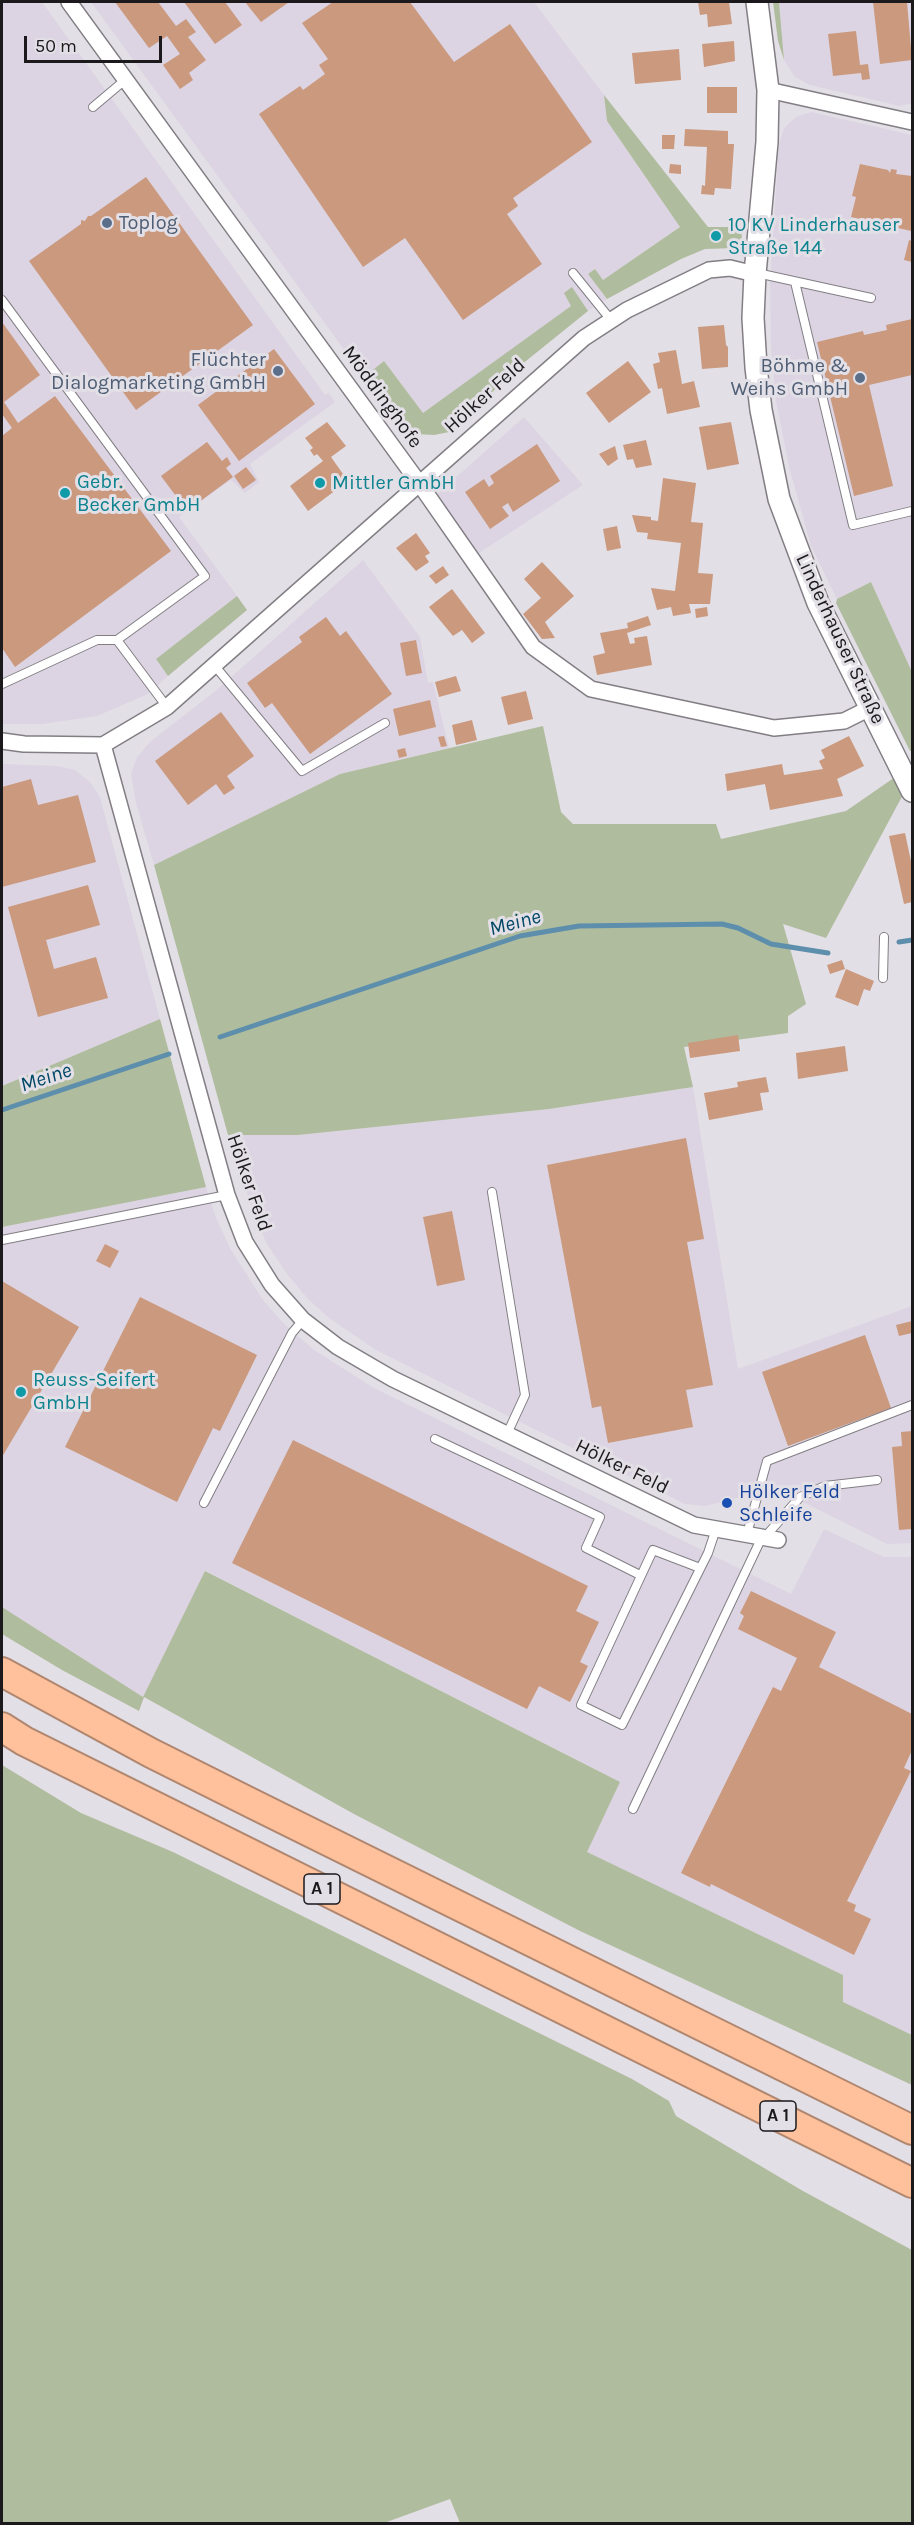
<!DOCTYPE html>
<meta charset="utf-8">
<style>
body{margin:0}
#map{position:relative;width:914px;height:2525px;overflow:hidden;background:#e3dfe6;font-family:Karla,sans-serif}
canvas{display:block}
.frame{position:absolute;inset:0;border:3px solid #1b191c;pointer-events:none}
.scale{position:absolute;left:24px;top:36px;width:138px;height:27px;box-sizing:border-box;border:3px solid #1b191c;border-top:0;padding-left:8px;font-size:18px;line-height:21px;white-space:nowrap;color:#1b191c;-webkit-text-stroke:4px #e3dfe6;paint-order:stroke}
</style>
<div id="map">
<canvas width="914" height="2525"></canvas>
<div class="frame"></div>
<div class="scale">50 m</div>
</div>
<script>
const g = document.querySelector('canvas').getContext('2d');
g.lineJoin = 'round';
function paint(path, color) { g.fillStyle = color; g.fill(path, 'evenodd'); }
const poly = rows => new Path2D(rows.map(r => 'M' + r).join(''));
function strokePath(path, color, width, dash) { g.strokeStyle = color; g.lineWidth = width; g.lineCap = dash ? 'butt' : 'round'; g.setLineDash(dash || []); g.stroke(path); }
function drawText(font, color, halo, rows, align = 'center') {
  g.font = font + ' Karla,sans-serif'; g.lineWidth = 6; g.setLineDash([]); g.textBaseline = 'middle'; g.strokeStyle = halo; g.fillStyle = color; for (const [text, x, y, turn = 0] of rows) {
    g.save(); g.translate(x, y); g.rotate((+turn || 0) * Math.PI / 180); g.textAlign = isNaN(turn) ? turn : align; if (halo) g.strokeText(text, 0, 0); g.fillText(text, 0, 0); g.restore();
  }
}
const built = poly([
 [2,2,42,2,325,395,329,393,335,402,250,464,259,482,245,493,231,480,179,517,237,596,156,659,168,676,148,694,97,716,43,724,2,724],
 [91,2,534,2,604,95,607,121,680,227,603,280,595,269,588,274,607,299,588,311,572,287,572,306,423,413,384,361,364,377],
 [779,2,912,2,912,103,900,106,810,85,795,77,784,60],
 [811,112,912,135,912,672,871,582,837,599,811,546,789,467,776,401,771,349,770,282,779,144,784,128,796,117],
 [524,417,583,485,476,555,435,496],
 [363,560,420,637,428,683,433,682,449,748,340,774,154,865,136,803,131,774,137,757,150,742,219,688],
 [2,764,57,766,75,770,90,782,100,797,160,1019,2,1086],
 [693,1087,738,1369,912,1306,912,1543,887,1544,775,1488,705,1506,685,1504,376,1350,329,1318,308,1299,287,1274,267,1244,255,1218,228,1135,298,1135,548,1109],
 [206,1187,216,1218,231,1250,263,1300,285,1325,314,1350,374,1388,791,1594,824,1529,884,1557,912,1557,912,2035,842,2002,843,1975,586,1852,620,1782,206,1571,143,1697,2,1607,2,1227]
]);
const green = poly([
 [773,2,779,2,784,60,778,41],
 [604,95,708,227,741,227,742,239,736,248,705,249,681,259,607,299,588,274,595,269,603,280,680,227,607,121],
 [572,287,588,311,526,361,449,432,434,435,416,434,397,417,364,377,384,361,423,413,571,306,564,293],
 [871,582,912,672,912,751,910,751,836,603,837,599],
 [237,596,247,610,168,676,156,659],
 [543,726,561,812,573,824,716,824,721,839,846,811,898,775,905,791,826,938,783,924,806,1004,788,1016,788,1033,684,1047,693,1087,549,1109,298,1135,228,1135,154,865,340,774],
 [160,1019,206,1187,2,1227,2,1086],
 [205,1571,620,1782,587,1852,843,1975,843,2002,912,2035,912,2085,580,1931,354,1814,144,1697,139,1711,62,1670,2,1634,2,1607,143,1697],
 [2,1765,81,1813,173,1852,632,2079,669,2101,676,2116,803,2191,912,2250,912,2523,460,2523,450,2499,384,2523,2,2523]
]);
const stream = poly([
 [899,942,912,940],
 [220,1037,520,936,579,926,722,924,738,928,771,944,828,953],
 [2,1110,169,1054]
]);
const building = poly([
 [115,2,158,2,176,26,186,19,196,32,188,37,206,60,189,73,193,80,180,89,163,65,180,54,167,36,149,48],
 [184,2,225,2,242,25,215,44],
 [245,2,289,2,261,22],
 [333,2,410,2,454,62,510,24,592,142,513,198,518,206,507,214,542,264,463,320,405,238,363,267,259,114,300,86,303,90,325,74,319,65,328,59,302,23],
 [698,2,729,2,732,24,708,27,707,14,700,15],
 [873,2,907,2,912,60,880,64],
 [856,31,860,65,868,64,870,79,862,80,861,73,833,76,828,34],
 [734,41,735,61,704,67,702,44],
 [679,49,681,80,635,84,632,53],
 [707,87,737,87,737,113,707,113],
 [685,129,728,131,728,144,734,144,731,189,715,188,714,195,701,194,702,185,705,186,707,147,684,146],
 [662,135,675,135,674,149,662,149],
 [670,164,681,165,681,174,669,173],
 [860,164,888,170,890,173,891,169,897,170,896,174,912,176,911,231,851,217,856,197,852,196],
 [146,177,253,325,136,410,29,261,81,224,81,220,85,221,88,216,91,216],
 [909,240,912,241,912,262,904,260],
 [912,319,912,375,869,385,893,486,854,496,817,342,863,331,864,335,887,330,886,325],
 [2,322,40,375,4,402,18,423,55,396,171,551,15,667,2,648,2,436,12,428,2,414],
 [724,325,726,345,728,347,728,367,702,369,698,327],
 [274,349,315,404,239,461,198,405],
 [676,350,682,384,694,381,700,407,667,414,662,388,658,389,653,364,660,362,658,353],
 [628,361,651,392,609,423,586,393],
 [327,422,346,446,331,457,348,481,308,511,290,486,323,461,317,454,314,456,310,450,313,448,305,438],
 [731,422,739,464,707,470,699,427],
 [646,440,652,465,636,468,633,459,627,460,623,445],
 [207,442,222,461,227,457,231,464,226,468,233,477,187,511,161,476],
 [537,444,560,481,513,512,508,503,502,507,509,516,490,529,465,492,484,479,489,487,494,483,490,476],
 [615,446,618,459,608,466,599,454],
 [246,467,256,480,243,489,234,476],
 [663,478,696,483,691,522,703,523,698,573,713,574,710,604,689,604,691,613,673,616,671,607,657,610,651,588,675,591,681,543,647,539,648,533,637,532,632,515,651,517,651,520,658,521],
 [617,526,621,548,607,551,603,529],
 [416,533,430,553,425,556,429,562,416,571,396,548],
 [542,562,574,596,545,622,555,638,542,639,523,614,541,598,524,579],
 [443,566,449,575,436,584,429,576],
 [452,589,485,633,472,643,462,630,453,636,429,607],
 [707,607,708,616,696,618,695,609],
 [648,616,651,625,627,633,630,644,635,643,634,638,647,636,652,665,597,675,593,656,605,653,600,633,628,628,627,623],
 [326,617,340,636,346,631,392,694,310,754,272,703,265,708,247,683,302,642,299,637],
 [416,640,422,673,406,676,400,643],
 [456,676,461,691,439,697,435,682],
 [526,691,533,719,508,725,501,697],
 [430,700,436,727,399,736,393,709],
 [221,712,254,756,227,776,235,788,224,795,216,784,188,805,155,761],
 [472,720,477,740,456,745,452,725],
 [444,736,447,746,441,747,438,737],
 [849,736,864,766,837,779,843,796,770,810,765,784,727,791,725,774,782,764,784,775,823,769,819,761,825,758,821,750],
 [405,748,407,756,399,758,397,750],
 [31,779,38,805,78,795,96,862,2,887,2,787],
 [905,833,912,866,912,902,904,904,889,836],
 [88,885,100,925,46,940,54,969,96,957,108,998,38,1017,8,907],
 [842,960,845,969,830,974,827,965],
 [846,969,874,981,870,991,864,989,858,1006,835,997],
 [738,1035,740,1051,690,1058,688,1043],
 [845,1046,848,1071,798,1079,796,1053],
 [766,1077,769,1092,760,1093,763,1110,709,1120,704,1093,738,1087,737,1082],
 [686,1138,704,1239,687,1242,713,1385,686,1390,693,1427,608,1443,601,1406,592,1408,547,1165],
 [452,1211,465,1280,437,1286,423,1217],
 [105,1244,119,1251,110,1268,96,1261],
 [2,1281,79,1327,2,1457],
 [140,1297,257,1355,220,1431,213,1428,177,1502,65,1447],
 [912,1321,912,1333,899,1336,896,1325],
 [865,1335,891,1408,788,1446,762,1372],
 [912,1431,912,1529,899,1530,892,1447,902,1446,901,1432],
 [293,1440,588,1586,576,1611,599,1622,580,1662,588,1666,570,1702,539,1686,527,1709,232,1563],
 [751,1591,836,1632,819,1667,912,1714,912,1750,904,1768,911,1771,847,1901,856,1905,854,1911,871,1919,854,1955,711,1884,710,1887,681,1873,773,1687,781,1691,797,1658,738,1629,744,1616,740,1613]
]);
const lane = poly([
 [93,107,125,80],
 [573,273,611,320],
 [757,273,871,298],
 [795,282,853,525,912,511],
 [2,300,205,576,117,640],
 [215,666,302,771,385,723],
 [2,684,97,640,117,640,167,707],
 [883,978,884,937],
 [492,1192,525,1395,507,1434],
 [2,1240,227,1195],
 [435,1439,600,1517,586,1548,640,1575],
 [204,1503,292,1333,303,1320],
 [747,1534,767,1461,912,1405],
 [765,1537,800,1497,825,1486,877,1480],
 [700,1568,653,1550,581,1705,622,1725,708,1553,716,1529],
 [633,1809,762,1537]
]);
const street = poly([
 [69,2,419,483,533,647,591,689,774,728,844,721,870,708],
 [768,90,912,122],
 [2,741,24,744,103,745,167,707,584,338,627,310,709,270,730,268,755,274],
 [103,745,227,1195,245,1242,272,1285,303,1320,338,1347,393,1379,694,1525,778,1540]
]);
const secondary = poly([
 [757,2,768,90,767,142,755,274,753,318,756,367,761,410,779,499,818,603,912,791]
]);
const highway = poly([
 [2,1672,151,1753,253,1804,912,2130],
 [2,1727,24,1741,912,2183]
]);
const markers = [
 [107,223,6,"#5c6f8a"],
 [716,236,6,"#0f9aa8"],
 [278,371,6,"#5c6f8a"],
 [860,378,6,"#5c6f8a"],
 [320,483,6,"#0f9aa8"],
 [65,493,6,"#0f9aa8"],
 [21,1392,6,"#0f9aa8"],
 [727,1503,6,"#1a4fb4"]
];
const shields = [
 [322,1889,36],
 [778,2116,36]
];
const shieldNames = [
 ["A 1",322,1889],
 ["A 1",778,2116]
];
const serviceNames = [
 ["Toplog",119,223,"left"],
 ["Flüchter",266,360],
 ["Dialogmarketing GmbH",266,383],
 ["Böhme &",848,366],
 ["Weihs GmbH",848,389]
];
const cultureNames = [
 ["10 KV Linderhauser",728,225],
 ["Straße 144",728,248],
 ["Gebr.",77,482],
 ["Becker GmbH",77,505],
 ["Mittler GmbH",332,483],
 ["Reuss-Seifert",33,1380],
 ["GmbH",33,1403]
];
const streetNames = [
 ["Hölker Feld",485,396,-42],
 ["Möddinghofe",382,397,54],
 ["Linderhauser Straße",840,639,65],
 ["Hölker Feld",249,1183,71],
 ["Hölker Feld",622,1467,26]
];
const transitNames = [
 ["Hölker Feld",739,1492],
 ["Schleife",739,1515]
];
const waterNames = [
 ["Meine",515,923,-15],
 ["Meine",46,1078,-18]
];
paint(built, '#dcd4e2');
paint(green, '#b0bc9e');
strokePath(stream, '#5d8fac', 5);
paint(building, '#ca997e');
strokePath(lane, '#827e84', 10);
strokePath(street, '#827e84', 18);
strokePath(secondary, '#827e84', 24);
strokePath(highway, '#af866f', 32);
strokePath(lane, '#fff', 8);
strokePath(street, '#fff', 15);
strokePath(secondary, '#fff', 21);
strokePath(highway, '#fec19b', 28);
for (const [x, y, r, color] of markers) { const dot = new Path2D(); dot.arc(x, y, r, 0, 2 * Math.PI); g.fillStyle = color; g.fill(dot); strokePath(dot, '#e3dfe6', 2); }
for (const [x, y, w] of shields) { const box = new Path2D(); box.roundRect(x - w / 2, y - 15, w, 30, 4.5); g.fillStyle = '#e3dfe6'; g.fill(box); strokePath(box, '#1b191c', 1.5); }
drawText('bold 18px', '#1b191c', null, shieldNames);
drawText('20px', '#4e5e75', '#e3dfe6', serviceNames, 'right');
drawText('20px', '#0d838f', '#e3dfe6', cultureNames, 'left');
drawText('20px', '#1b191c', '#e3dfe6', streetNames);
drawText('20px', '#164399', '#e3dfe6', transitNames, 'left');
drawText('italic 21px', '#014866', '#e3dfe6', waterNames);
</script>
